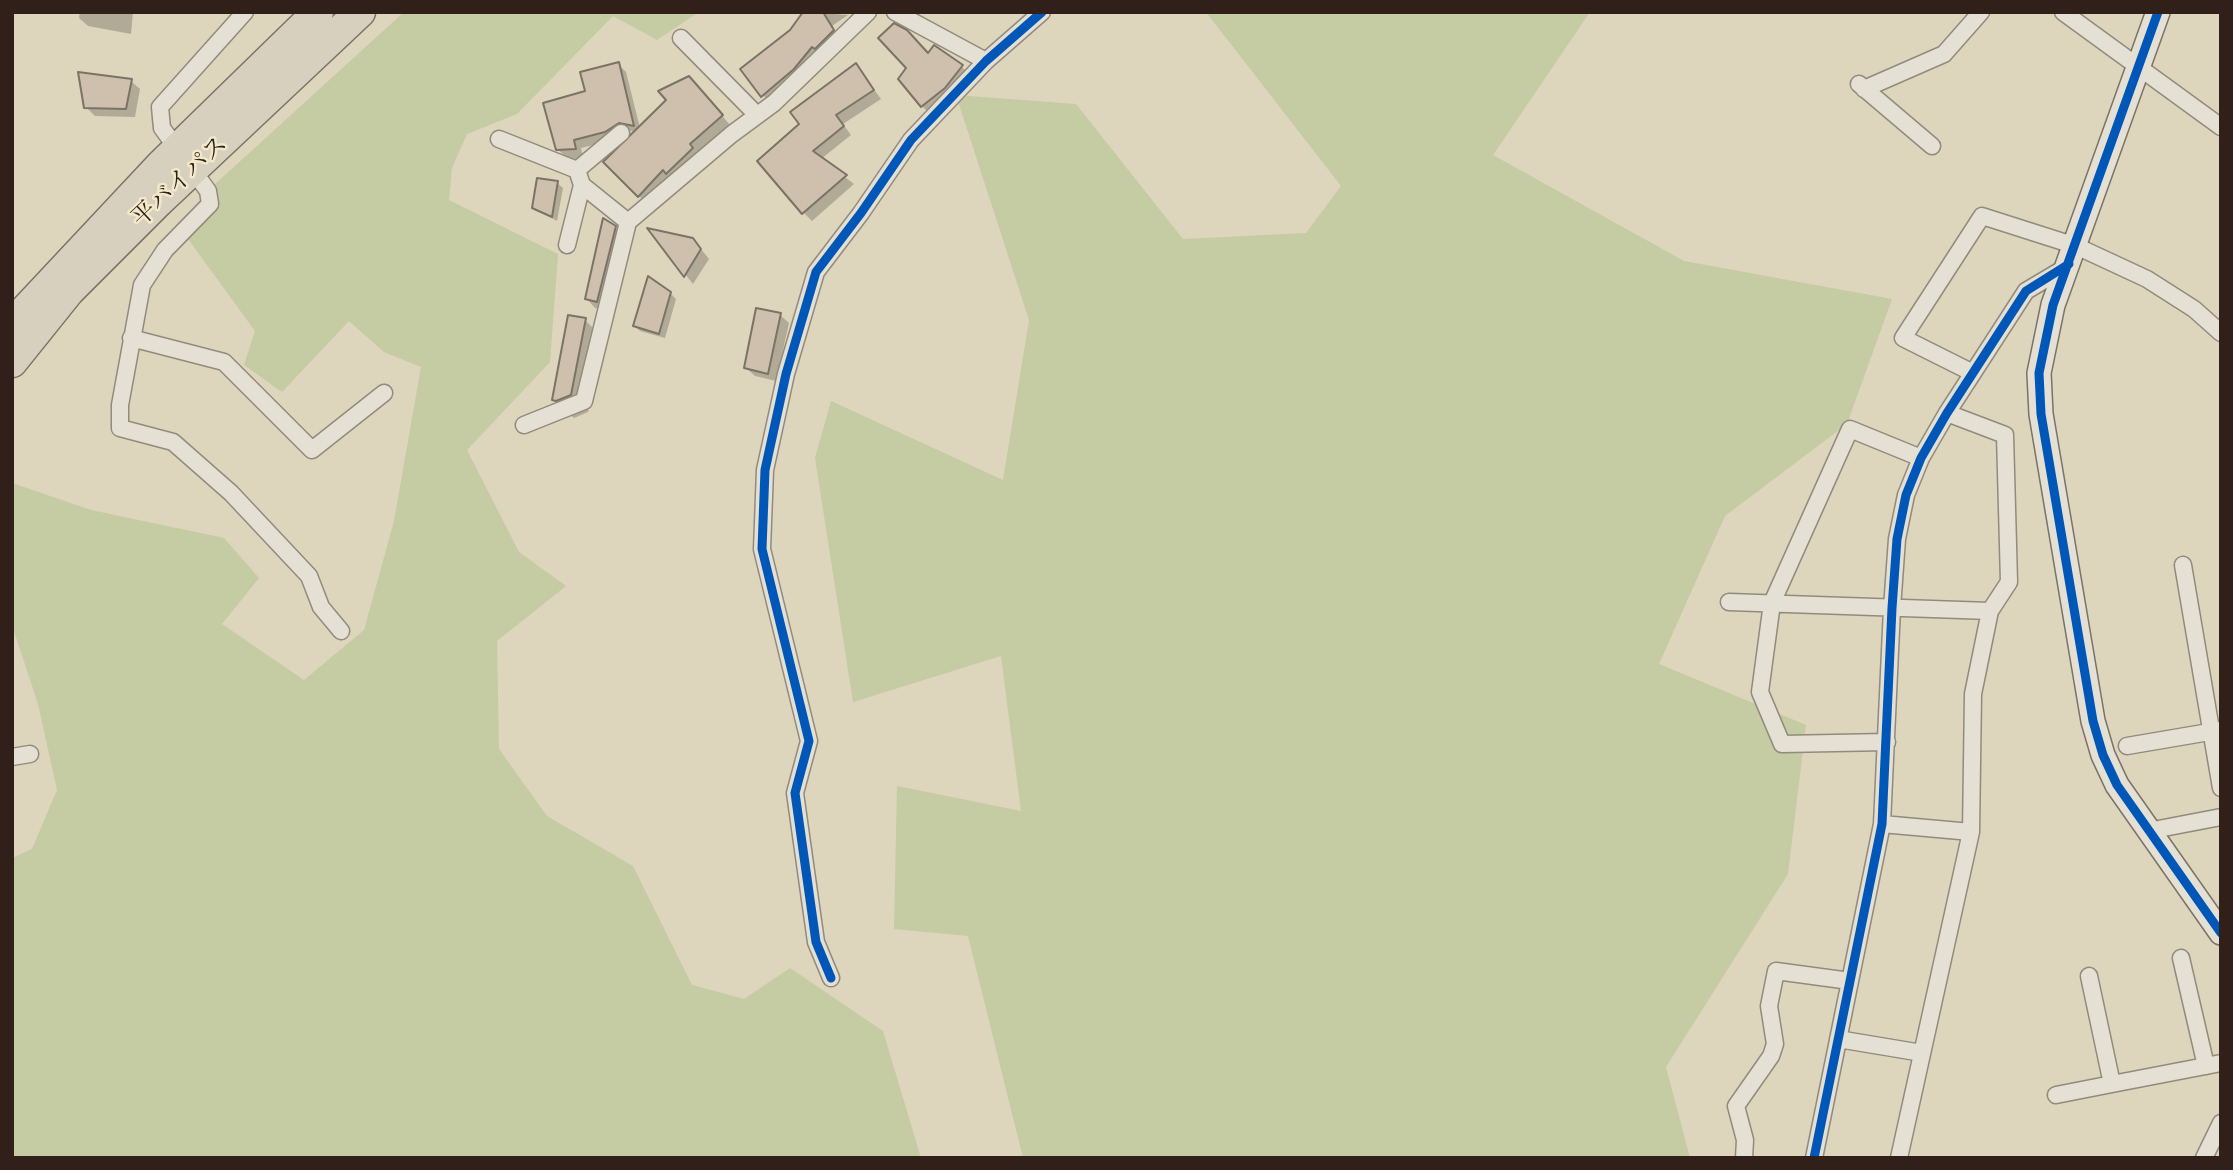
<!DOCTYPE html>
<meta charset="utf-8">
<style>
body{margin:0}
#map{position:relative;width:2233px;height:1170px;overflow:hidden;background:#ddd5bc;font-family:"IM FELL English",serif}
canvas{display:block}
.frame{position:absolute;inset:0;border:14px solid #302019;pointer-events:none}
</style>
<div id="map">
<canvas width="2233" height="1170"></canvas>
<div class="frame"></div>
</div>
<script>
const g = document.querySelector('canvas').getContext('2d');
g.lineJoin = 'round';
function paint(path, color) { g.fillStyle = color; g.fill(path, 'evenodd'); }
const poly = rows => new Path2D(rows.map(r => 'M' + r).join(''));
function strokePath(path, color, width, dash) { g.strokeStyle = color; g.lineWidth = width; g.lineCap = dash ? 'butt' : 'round'; g.setLineDash(dash || []); g.stroke(path); }
function drawText(font, color, halo, rows, align = 'center') {
  g.font = font + ' "IM FELL English","Noto Serif JP",serif'; g.lineWidth = 5; g.setLineDash([]); g.textBaseline = 'middle'; g.strokeStyle = halo; g.fillStyle = color; for (const [text, x, y, turn = 0] of rows) {
    g.save(); g.translate(x, y); g.rotate((+turn || 0) * Math.PI / 180); g.textAlign = isNaN(turn) ? turn : align; if (halo) g.strokeText(text, 0, 0); g.fillText(text, 0, 0); g.restore();
  }
}
const green = poly([
 [404,12,699,12,657,40,613,16,517,114,467,134,452,168,449,200,558,254,550,362,467,450,519,552,566,586,497,641,499,749,547,816,633,866,692,985,744,999,790,968,883,1031,921,1158,12,1158,12,858,32,849,57,790,38,704,12,625,12,483,91,510,224,538,259,578,222,624,304,680,364,630,394,521,421,367,384,352,349,321,282,392,244,365,255,331,188,239,216,208,214,185],
 [1206,12,1590,12,1493,155,1684,261,1892,299,1847,424,1725,516,1659,664,1806,725,1788,874,1666,1067,1690,1158,1023,1158,968,936,894,929,897,786,1021,811,1001,656,853,702,815,458,831,401,1003,480,1029,320,956,95,1076,104,1183,239,1306,233,1341,186]
]);
const shadow = poly([
 [80,12,133,12,131,34,88,26,79,18],
 [806,12,848,15,832,26,839,36,768,101,742,69,791,31],
 [618,64,626,72,640,128,698,87,730,125,647,204,606,162,636,132,627,130,614,140,581,148,583,157,570,160,557,149,587,92],
 [856,65,881,99,843,124,851,135,821,159,854,184,812,221,804,213,801,125],
 [962,67,967,72,927,111,922,106],
 [131,81,140,89,135,117,95,116,86,107],
 [557,183,563,188,557,221,534,208],
 [615,227,624,236,606,310,595,308,587,299],
 [651,231,692,240,701,249,709,259,693,284],
 [670,293,676,299,665,338,640,331,635,326],
 [780,315,789,323,776,381,755,376,746,368],
 [585,320,602,337,588,412,574,418,553,400]
]);
const building = poly([
 [803,12,823,12,834,30,815,49,812,47,794,69,761,97,740,69,790,30,803,12],
 [894,23,907,30,928,53,934,45,963,65,945,88,921,107,898,79,906,68,878,38,894,23],
 [619,62,634,126,619,123,605,132,574,140,576,149,556,150,543,103,585,91,580,72,619,62],
 [856,63,874,90,836,115,844,126,813,151,847,175,802,214,757,161,799,124,790,112,856,63],
 [78,72,132,79,126,109,84,108,78,72],
 [689,76,723,115,690,144,693,148,666,174,663,170,638,197,603,162,666,100,658,91,689,76],
 [537,178,558,181,552,217,532,208,537,178],
 [603,218,616,226,597,302,585,299,603,218],
 [647,228,693,238,701,249,684,277,647,228],
 [648,276,671,292,659,334,633,326,648,276],
 [756,308,781,313,768,374,744,368,756,308],
 [568,315,586,318,571,395,556,401,552,400,568,315]
]);
const street = poly([
 [245,12,160,107,162,128,208,191,210,204,165,250,142,285,120,405,120,428,173,442,231,493,309,576,321,607,341,631],
 [895,12,986,61],
 [2063,12,2221,127],
 [681,38,757,115],
 [1859,84,1932,146],
 [1864,89,1944,54,1981,12],
 [499,139,577,170,582,185,628,222],
 [577,170,621,133],
 [567,245,582,185],
 [131,338,224,362,312,450,384,393],
 [1973,373,1903,338,1982,216,2076,246,2147,279,2194,309,2221,333],
 [524,425,584,401,628,222,732,134,774,103,868,12],
 [2183,565,2221,788],
 [1729,602,1990,611,2009,582,2005,435,1947,413],
 [1887,742,1782,744,1760,692,1772,603,1850,429,1921,458],
 [2127,746,2221,730],
 [12,757,30,754],
 [1882,824,1971,832],
 [2148,831,2221,817],
 [2181,958,2206,1066],
 [2089,976,2112,1084,2221,1063],
 [831,978,816,942,795,793,809,741,762,549,765,470,786,374,816,272,861,213,911,140,986,61,1042,12],
 [1838,1039,1922,1053],
 [2056,1095,2112,1084],
 [1744,1158,1745,1140,1736,1106,1771,1056,1775,1044,1769,1006,1776,971,1850,981],
 [1814,1158,1882,824,1892,608,1897,539,1906,495,1921,458,1947,413,2026,291,2068,266],
 [1899,1158,1971,832,1973,694,1990,611],
 [2204,1158,2221,1123]
]);
const secondary = poly([
 [2158,12,2053,305,2039,373,2041,414,2093,721,2103,755,2117,785,2221,933]
]);
const highway = poly([
 [12,324,161,165,318,12],
 [12,362,69,291,158,202,360,12]
]);
const cycleway = poly([
 [2158,12,2053,305,2039,373,2041,414,2093,721,2103,755,2117,785,2221,933],
 [831,978,816,942,795,793,809,741,762,549,765,470,786,374,816,272,861,213,911,140,986,61,1042,12],
 [1814,1158,1882,824,1892,608,1897,539,1906,495,1921,458,1947,413,2026,291,2069,264]
]);
const streetNames = [
 ["平バイパス",181,183,-43]
];
paint(green, '#c5cba3');
paint(shadow, '#0003');
paint(building, '#cfc0ae');
strokePath(building, '#7a7366', 2);
strokePath(street, '#928b7d', 19);
strokePath(secondary, '#7a7366', 26);
strokePath(highway, '#7a7366', 33);
strokePath(street, '#e4e0d3', 16);
strokePath(secondary, '#e4e0d3', 23);
strokePath(highway, '#d8d0bf', 30);
strokePath(cycleway, '#0057b8', 9);
drawText('24px', '#302019', '#f2e8ca', streetNames);
</script>
